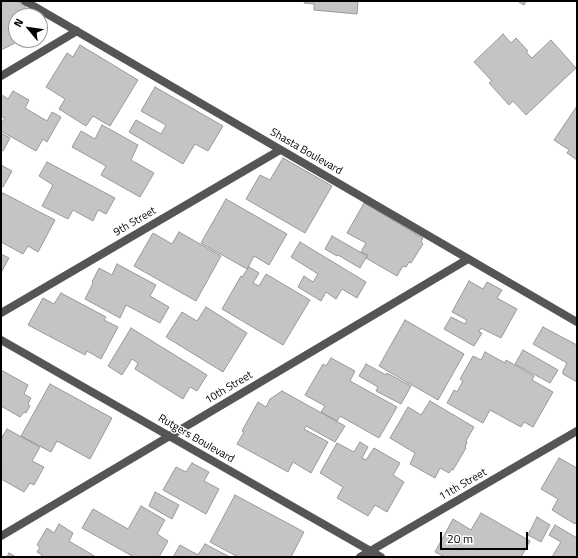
<!DOCTYPE html>
<style>
body{margin:0}
#map{position:relative;width:578px;height:558px;overflow:hidden;background:#fff;font-family:"Titillium Web",sans-serif}
canvas{display:block}
.frame{position:absolute;inset:0;border:2px solid #000;pointer-events:none}
.north{position:absolute;left:8px;top:8px;width:40px;height:40px;box-sizing:border-box;background:#fff;border:1px solid #999;border-radius:50%;rotate:299deg;font-size:11px;font-weight:700;line-height:16px;text-align:center;color:#000}
.north::after{content:'';display:block;margin:auto;width:14px;height:18px;background:#000;clip-path:polygon(50% 0,100% 100%,50% 72%,0 100%)}
.scale{position:absolute;left:440px;top:532px;width:88px;height:18px;box-sizing:border-box;border:2px solid #000;border-top:0;padding-left:5px;font-size:12px;line-height:14px;white-space:nowrap;color:#000;-webkit-text-stroke:3px #fff;paint-order:stroke}
</style>
<div id="map">
<canvas width="578" height="558"></canvas>
<div class="frame"></div>
<div class="north">N</div>
<div class="scale">20 m</div>
</div>
<script>
const g = document.querySelector('canvas').getContext('2d');
g.lineJoin = 'round';
function paint(path, color) { g.fillStyle = color; g.fill(path, 'evenodd'); }
const poly = rows => new Path2D(rows.map(r => 'M' + r).join(''));
function strokePath(path, color, width, dash) { g.strokeStyle = color; g.lineWidth = width; g.lineCap = dash ? 'butt' : 'round'; g.setLineDash(dash || []); g.stroke(path); }
function drawText(font, color, halo, rows, align = 'center') {
  g.font = font + ' "Titillium Web",sans-serif'; g.lineWidth = 3; g.setLineDash([]); g.textBaseline = 'middle'; g.strokeStyle = halo; g.fillStyle = color; for (const [text, x, y, turn = 0] of rows) {
    g.save(); g.translate(x, y); g.rotate((+turn || 0) * Math.PI / 180); g.textAlign = isNaN(turn) ? turn : align; if (halo) g.strokeText(text, 0, 0); g.fillText(text, 0, 0); g.restore();
  }
}
const building = poly([
 [1,1,17,1,24,5,31,14,30,16,16,16,16,40,15,43,1,50,1,1],
 [305,1,358,1,357,14,314,10,314,4,304,3,305,1],
 [517,1,526,1,524,5,517,1],
 [503,34,511,43,516,38,528,51,526,52,532,58,551,40,576,68,526,115,513,101,509,105,489,83,492,81,474,62,503,34],
 [80,45,138,80,110,126,93,116,86,126,59,109,65,99,46,87,67,53,73,57,80,45],
 [155,87,223,126,208,151,195,144,183,164,129,132,136,120,161,134,166,125,141,111,155,87],
 [13,91,29,100,25,108,47,121,52,112,61,117,47,142,43,139,36,151,1,131,1,124,5,118,1,116,1,96,2,95,8,99,13,91],
 [577,106,577,160,567,153,569,150,554,140,577,106],
 [102,125,138,145,131,160,154,173,140,197,101,175,106,166,72,147,81,131,95,139,102,125],
 [1,133,10,138,3,151,1,150,1,133],
 [283,158,332,186,305,233,246,199,260,175,270,180,283,158],
 [47,162,115,198,106,214,98,210,93,221,73,210,68,219,42,206,53,185,39,176,47,162],
 [1,165,12,171,3,187,1,186,1,165],
 [3,193,55,220,38,252,28,246,23,254,1,242,1,197,3,193],
 [226,199,287,234,269,265,254,256,247,269,201,243,226,199],
 [364,203,423,238,421,242,423,244,411,263,409,262,406,267,403,266,397,276,366,258,368,255,361,252,366,243,347,233,364,203],
 [179,232,221,256,196,301,134,266,153,233,172,244,179,232],
 [332,236,367,256,360,268,338,255,337,256,325,249,332,236],
 [300,242,366,282,357,298,342,289,336,299,326,292,321,301,298,287,304,276,313,282,318,274,291,257,300,242],
 [1,254,9,258,1,273,1,254],
 [117,264,156,285,150,296,169,307,160,323,126,305,120,318,85,299,93,283,92,282,99,268,112,275,117,264],
 [249,267,259,273,253,283,259,286,266,274,310,300,283,345,222,309,241,276,242,277,249,267],
 [469,281,483,289,487,282,502,290,497,298,517,309,501,338,481,328,479,332,482,333,474,346,444,329,451,317,465,324,467,320,452,312,469,281],
 [61,293,106,317,104,320,118,327,101,359,87,351,85,355,28,325,43,298,54,304,61,293],
 [206,307,247,333,223,372,166,337,182,312,197,321,206,307],
 [405,320,464,354,438,400,379,366,405,320],
 [543,327,577,345,577,382,563,374,563,371,567,363,533,344,543,327],
 [131,328,207,375,197,391,190,387,183,399,135,369,138,363,132,359,122,375,108,366,131,328],
 [523,350,558,370,550,383,515,364,523,350],
 [485,352,505,363,506,360,534,376,532,380,553,392,533,427,524,422,521,427,490,410,483,423,447,403,454,390,457,392,463,381,460,379,473,356,481,360,485,352],
 [331,358,355,371,350,381,397,407,379,438,340,416,337,421,321,412,325,406,305,395,323,364,326,366,331,358],
 [366,364,386,375,387,373,411,386,401,404,376,391,378,387,359,376,366,364],
 [1,370,28,385,24,394,31,398,28,404,30,406,26,413,24,412,20,417,1,406,1,370],
 [50,384,112,418,90,459,57,441,51,452,21,436,50,384],
 [282,391,345,426,335,442,306,426,304,429,328,442,311,473,293,462,288,472,237,444,244,432,242,431,258,402,266,407,270,399,282,391],
 [430,401,474,427,466,441,467,442,465,447,466,448,453,470,452,469,449,473,440,468,435,478,410,464,415,453,390,438,408,407,421,415,430,401],
 [7,429,40,447,32,461,44,467,34,485,30,483,24,492,1,479,1,467,2,465,1,465,1,439,7,429],
 [360,442,368,447,362,458,366,460,374,448,400,463,393,475,404,482,387,512,375,505,368,516,337,498,343,487,320,473,337,443,354,452,360,442],
 [559,458,577,468,577,521,575,524,552,510,558,499,541,489,559,458],
 [192,463,209,472,204,481,219,489,206,514,163,490,176,467,186,472,192,463],
 [155,492,179,505,172,519,149,506,155,492],
 [235,495,304,532,291,557,238,557,210,542,235,495],
 [141,506,165,520,157,534,168,541,159,557,134,557,82,528,93,509,128,529,141,506],
 [481,513,530,541,521,557,445,557,435,552,453,519,471,530,481,513],
 [537,517,550,525,541,542,528,535,537,517],
 [59,524,73,533,69,541,96,557,40,557,42,555,37,552,40,547,37,545,47,528,54,533,59,524],
 [555,525,577,538,577,557,552,557,561,542,549,535,555,525],
 [205,544,230,557,173,557,180,545,198,555,205,544],
 [9,553,16,557,7,557,9,553]
]);
const minor = poly([
 [25,1,577,322],
 [1,76,77,31],
 [1,313,280,150],
 [1,340,381,557],
 [1,536,468,259],
 [360,557,577,431]
]);
const streetNames = [
 ["Shasta Boulevard",306,152,30],
 ["9th Street",135,222,-30],
 ["10th Street",229,388,-31],
 ["Rutgers Boulevard",196,439,30],
 ["11th Street",463,485,-30]
];
paint(building, '#c4c4c4');
strokePath(building, '#999', 1);
strokePath(minor, '#555', 8);
drawText('11px', '#000', '#fff', streetNames);
</script>
